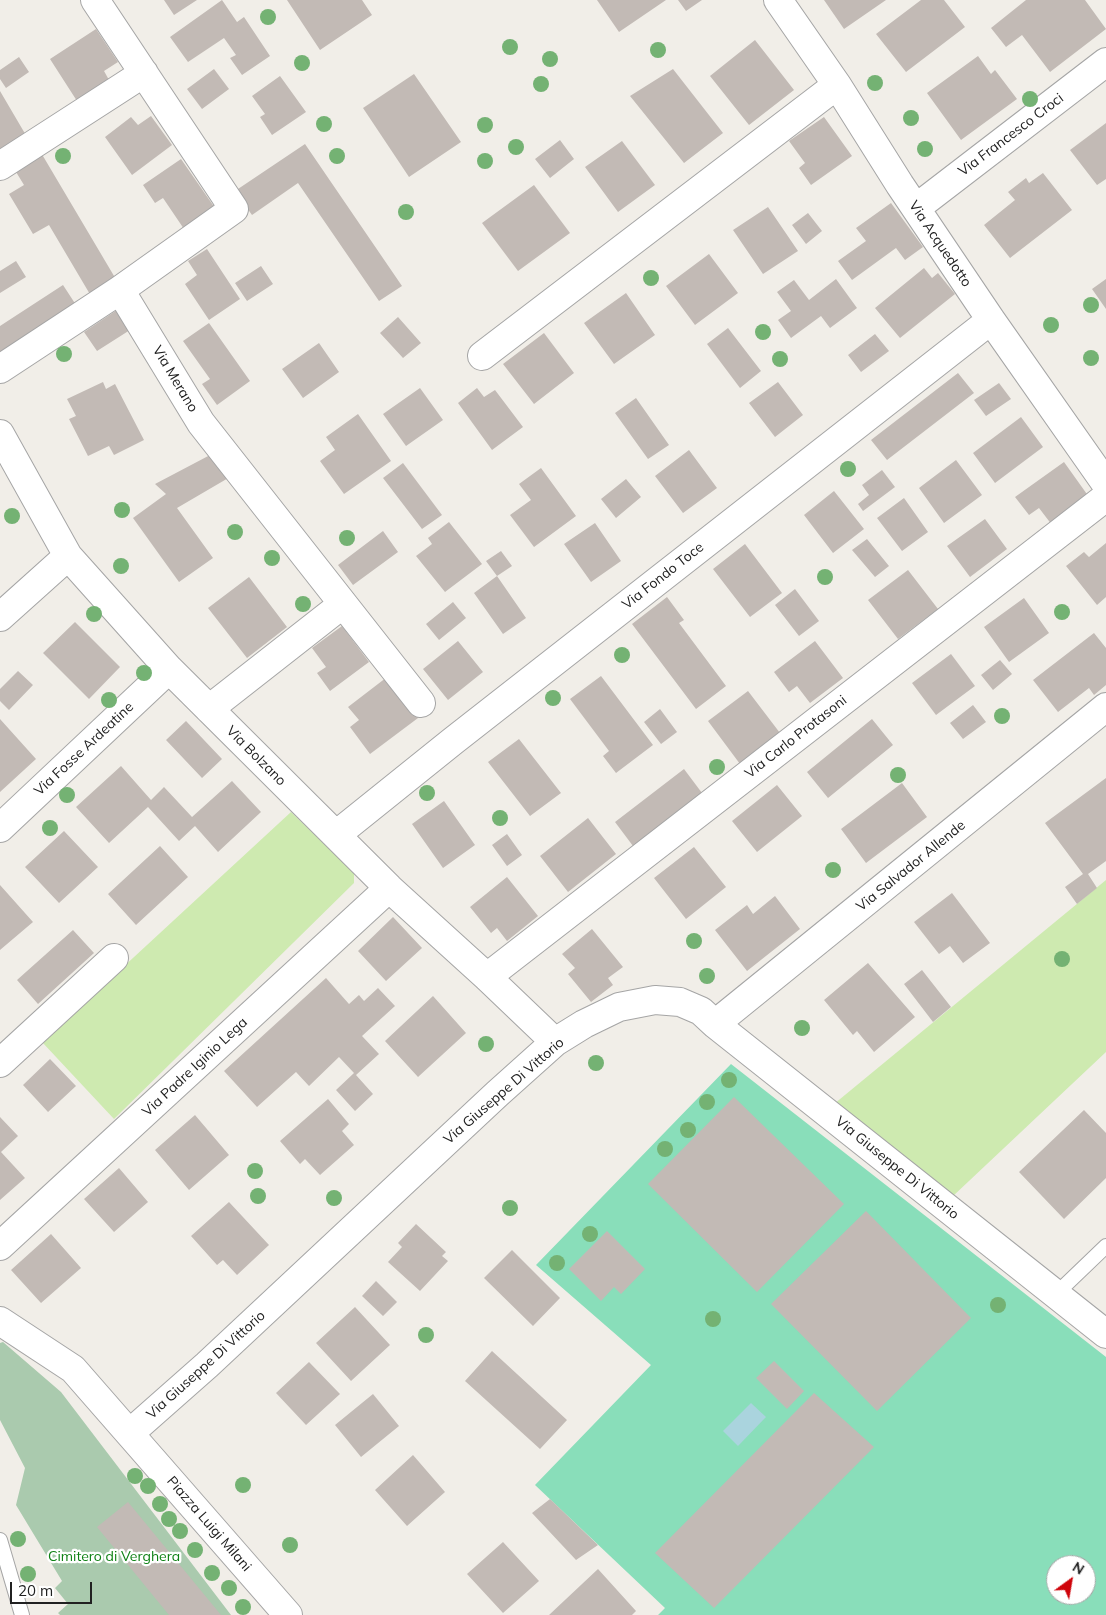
<!DOCTYPE html>
<style>
body{margin:0}
#map{position:relative;width:1106px;height:1615px;overflow:hidden;background:#f1eee8;font-family:Mulish,sans-serif}
canvas{display:block}
.north{position:absolute;left:1046px;top:1555px;width:50px;height:50px;box-sizing:border-box;background:#fff;border:1px solid #a6a6a6;border-radius:50%;rotate:32deg;font-size:14px;font-weight:700;line-height:20px;text-align:center;color:#212121}
.north::after{content:'';display:block;margin:auto;width:18px;height:22px;background:#cf040b;clip-path:polygon(50% 0,100% 100%,50% 72%,0 100%)}
.scale{position:absolute;left:10px;top:1582px;width:82px;height:22px;box-sizing:border-box;border:2px solid #212121;border-top:0;padding-left:6px;font-size:15px;line-height:18px;white-space:nowrap;color:#212121;-webkit-text-stroke:4px #fff;paint-order:stroke}
</style>
<div id="map">
<canvas width="1106" height="1615"></canvas>
<div class="north">N</div>
<div class="scale">20 m</div>
</div>
<script>
const g = document.querySelector('canvas').getContext('2d');
g.lineJoin = 'round';
function paint(path, color) { g.fillStyle = color; g.fill(path, 'evenodd'); }
const poly = rows => new Path2D(rows.map(r => 'M' + r).join(''));
function strokePath(path, color, width, dash) { g.strokeStyle = color; g.lineWidth = width; g.lineCap = dash ? 'butt' : 'round'; g.setLineDash(dash || []); g.stroke(path); }
function drawText(font, color, halo, rows, align = 'center') {
  g.font = font + ' Mulish,sans-serif'; g.lineWidth = 4.5; g.setLineDash([]); g.textBaseline = 'middle'; g.strokeStyle = halo; g.fillStyle = color; for (const [text, x, y, turn = 0] of rows) {
    g.save(); g.translate(x, y); g.rotate((+turn || 0) * Math.PI / 180); g.textAlign = isNaN(turn) ? turn : align; if (halo) g.strokeText(text, 0, 0); g.fillText(text, 0, 0); g.restore();
  }
}
const grass = poly([
 [291,812,354,873,354,883,114,1119,42,1042],
 [1106,880,1106,1052,952,1197,834,1104]
]);
const cemetery = poly([
 [3,1342,61,1392,231,1615,60,1615,58,1613,68,1604,55,1588,62,1581,16,1505,25,1468,0,1420,0,1343]
]);
const pitch = poly([
 [731,1064,1106,1357,1106,1615,658,1615,665,1608,535,1485,651,1365,536,1265],
 [1056,1565,1086,1565,1086,1595,1056,1595]
]);
const water = poly([
 [751,1403,766,1417,738,1446,723,1431]
]);
const building = poly([
 [164,0,197,0,174,15],
 [222,0,237,22,244,17,270,56,242,75,230,58,236,55,224,38,188,62,170,37],
 [287,0,362,0,372,15,320,50],
 [597,0,666,0,619,32],
 [678,0,702,0,686,11],
 [824,0,886,0,844,29],
 [921,0,944,0,965,27,906,72,876,34],
 [1026,0,1085,0,1106,29,1050,72,1022,35,1006,47,991,28],
 [96,29,118,62,104,71,109,80,77,101,50,59],
 [755,40,794,90,749,125,710,76],
 [978,56,991,74,995,70,1017,99,961,140,927,93],
 [19,57,29,72,6,88,0,79,0,70],
 [214,69,229,89,202,109,187,89],
 [673,69,723,133,684,163,630,96],
 [414,74,461,142,409,177,363,108],
 [280,76,306,112,272,135,260,117,265,114,252,96],
 [0,91,27,137,2,152,0,148],
 [151,116,172,145,132,175,105,137,131,117,138,125],
 [824,117,852,156,811,185,799,168,805,163,789,141],
 [1106,123,1106,179,1097,185,1070,150],
 [560,140,574,159,550,178,535,159],
 [622,141,655,185,618,212,585,167],
 [305,144,402,286,379,301,298,183,252,215,235,191],
 [40,151,117,281,91,296,49,225,33,234,9,194,24,185,13,167],
 [181,159,215,208,184,229,163,198,155,203,143,185],
 [1043,173,1072,210,1010,258,984,225,1015,200,1008,192,1026,178,1029,183],
 [534,185,570,233,518,271,482,223],
 [891,203,923,247,905,260,896,248,852,280,838,261,866,241,856,228],
 [768,207,798,251,763,274,733,230],
 [808,213,822,231,806,244,792,225],
 [207,249,240,299,209,320,185,284,197,275,188,261],
 [709,254,738,293,695,325,666,286],
 [16,261,26,277,0,293,0,271],
 [261,266,273,284,247,301,235,283],
 [924,268,932,278,938,273,955,294,900,338,875,308],
 [836,279,857,308,830,328,821,316,791,338,778,320,791,311,777,292,794,280,809,300],
 [1106,279,1106,309,1092,289],
 [63,285,78,308,0,359,0,326],
 [626,293,655,335,614,364,584,323],
 [117,310,130,330,97,351,84,332],
 [398,317,421,343,403,358,380,333],
 [209,323,250,381,217,405,202,384,210,379,183,341],
 [728,328,761,371,740,388,707,344],
 [544,333,574,373,534,404,503,364],
 [875,334,889,351,861,372,848,355],
 [319,343,339,372,303,398,282,369],
 [958,373,974,393,887,460,871,440],
 [103,382,106,389,115,384,144,440,114,455,109,446,88,456,69,419,76,416,67,399],
 [778,382,803,415,775,437,749,403],
 [999,383,1011,399,986,416,974,400],
 [420,388,443,420,406,446,383,414],
 [477,388,484,397,495,390,523,427,492,450,458,403],
 [636,398,669,445,648,459,615,413],
 [358,414,391,461,344,494,320,461,335,450,326,437],
 [1021,417,1043,447,995,483,973,453],
 [689,450,717,488,683,513,655,476],
 [212,454,230,477,177,508,213,558,179,582,133,518,166,494,155,484],
 [956,460,982,495,944,523,919,488],
 [1064,462,1089,497,1052,525,1039,508,1029,515,1015,497],
 [403,463,442,515,422,529,383,478],
 [541,468,576,516,534,547,510,515,531,500,519,484],
 [882,470,895,487,863,511,858,504,869,495,862,485],
 [626,479,641,497,616,518,601,499],
 [834,491,864,529,833,553,804,515],
 [904,498,928,532,902,551,877,518],
 [985,519,1007,549,970,577,947,546],
 [449,522,482,564,445,592,416,556,432,544,428,538],
 [595,523,621,561,591,582,564,544],
 [383,531,398,552,353,585,338,565],
 [867,539,889,566,875,577,852,550],
 [1106,543,1106,597,1097,605,1066,566,1084,552,1089,557],
 [745,544,782,593,750,617,713,569],
 [501,551,512,566,497,576,486,561],
 [908,570,938,609,898,639,868,600],
 [497,576,526,618,503,634,474,593],
 [249,577,287,627,247,658,208,608],
 [795,589,819,621,799,636,775,605],
 [667,597,684,620,679,623,726,686,696,709,632,624],
 [1024,598,1049,633,1009,662,984,627],
 [453,602,466,618,439,640,426,624],
 [75,622,120,667,89,699,43,653],
 [342,626,369,662,330,691,317,673,326,667,312,648],
 [1094,633,1106,648,1106,685,1094,695,1089,688,1058,712,1033,680],
 [458,641,483,672,448,700,423,669],
 [815,641,843,678,810,703,797,686,789,692,774,672],
 [951,654,975,686,936,715,912,683],
 [1000,660,1012,674,993,690,981,675],
 [18,671,33,685,9,710,0,701,0,689],
 [391,674,422,715,370,754,350,727,359,720,348,707],
 [601,676,653,745,616,773,603,756,609,751,570,699],
 [748,691,780,733,740,764,708,721],
 [973,705,986,722,963,739,950,723],
 [660,709,677,732,661,744,644,722],
 [0,719,36,759,0,792],
 [872,719,893,745,828,798,807,772],
 [186,721,222,759,202,778,166,740],
 [519,739,561,793,530,816,488,762],
 [121,766,151,800,164,787,192,817,232,781,261,812,218,852,195,826,179,841,148,807,109,843,76,807],
 [684,769,702,793,633,846,615,822],
 [1106,778,1106,861,1088,874,1097,888,1077,904,1065,887,1083,874,1045,823],
 [902,783,927,817,866,863,841,829],
 [777,785,802,816,757,852,732,821],
 [444,801,475,845,443,868,412,824],
 [588,818,616,854,568,892,540,856],
 [64,831,98,867,59,903,25,867],
 [507,834,522,855,507,866,492,845],
 [160,846,188,877,136,925,108,894],
 [694,847,726,887,686,919,654,878],
 [507,877,538,916,507,941,497,928,491,933,470,907],
 [0,885,33,922,0,950],
 [952,893,990,943,963,963,950,946,939,954,914,922],
 [775,896,800,929,747,971,715,930,747,905,753,914],
 [393,917,422,948,386,981,358,951],
 [592,929,623,967,608,978,613,985,591,1002,568,974,575,968,562,954],
 [73,930,94,953,38,1004,17,980],
 [868,963,915,1017,874,1052,857,1031,853,1035,824,1000],
 [922,970,951,1007,933,1022,904,984],
 [326,978,349,1004,359,995,364,1001,378,988,395,1006,362,1036,379,1054,356,1075,373,1094,355,1111,336,1090,354,1073,339,1057,309,1086,296,1072,257,1107,224,1071],
 [433,996,466,1033,418,1077,385,1041],
 [50,1059,76,1086,48,1112,23,1085],
 [734,1097,844,1204,757,1292,648,1184],
 [328,1099,349,1124,342,1131,354,1145,320,1175,305,1159,300,1164,280,1141],
 [1084,1110,1106,1133,1106,1178,1064,1219,1019,1172],
 [195,1115,229,1155,189,1190,155,1150],
 [0,1117,18,1136,1,1152,25,1178,0,1200],
 [119,1168,148,1202,114,1232,84,1199],
 [229,1202,269,1245,237,1275,223,1260,217,1265,191,1236],
 [866,1211,971,1318,877,1411,771,1304],
 [416,1224,446,1252,442,1256,448,1261,420,1291,388,1262,402,1247,398,1243],
 [607,1231,645,1269,621,1294,614,1287,601,1301,569,1269],
 [51,1234,81,1268,41,1303,11,1270],
 [512,1250,560,1298,533,1326,484,1278],
 [376,1281,397,1302,383,1316,362,1296],
 [355,1307,390,1345,351,1381,316,1343],
 [492,1351,567,1420,540,1449,465,1381],
 [774,1361,804,1391,787,1409,756,1378],
 [309,1362,340,1394,306,1425,276,1393],
 [814,1393,874,1447,714,1608,655,1553],
 [373,1394,399,1426,361,1457,335,1425],
 [413,1455,445,1492,407,1526,375,1490],
 [550,1499,598,1545,576,1560,532,1513],
 [128,1502,221,1615,169,1615,97,1527],
 [503,1542,539,1581,503,1613,467,1574],
 [598,1569,636,1611,632,1615,549,1615]
]);
const lane = poly([
 [1056,1294,1106,1246],
 [0,1540,22,1615]
]);
const street = poly([
 [95,0,234,209,120,290,201,423,421,703],
 [778,0,837,85,900,185,991,320,1106,484],
 [0,166,144,73],
 [916,208,1106,62],
 [482,356,837,85],
 [0,369,120,290],
 [0,434,68,556,169,669,389,888,487,977,555,1042],
 [0,617,68,556],
 [209,709,343,604],
 [0,828,169,669],
 [336,835,453,741,991,320],
 [487,977,1106,497],
 [715,1024,1106,707],
 [0,1063,114,958],
 [0,1246,389,888],
 [0,1321,73,1369,288,1615],
 [130,1433,207,1365,497,1094,555,1042,584,1024,619,1007,655,1000,680,1002,701,1011,715,1024,1106,1334]
]);
const trees = [
 [268,17],
 [510,47],
 [658,50],
 [550,59],
 [302,63],
 [875,83],
 [541,84],
 [1030,99],
 [911,118],
 [324,124],
 [485,125],
 [516,147],
 [925,149],
 [63,156],
 [337,156],
 [485,161],
 [406,212],
 [651,278],
 [1091,305],
 [1051,325],
 [763,332],
 [64,354],
 [1091,358],
 [780,359],
 [848,469],
 [122,510],
 [12,516],
 [235,532],
 [347,538],
 [272,558],
 [121,566],
 [825,577],
 [303,604],
 [1062,612],
 [94,614],
 [622,655],
 [144,673],
 [553,698],
 [109,700],
 [1002,716],
 [717,767],
 [898,775],
 [427,793],
 [67,795],
 [500,818],
 [50,828],
 [833,870],
 [694,941],
 [1062,959],
 [707,976],
 [802,1028],
 [486,1044],
 [596,1063],
 [729,1080],
 [707,1102],
 [688,1130],
 [665,1149],
 [255,1171],
 [258,1196],
 [334,1198],
 [510,1208],
 [590,1234],
 [557,1263],
 [998,1305],
 [713,1319],
 [426,1335],
 [135,1476],
 [243,1485],
 [148,1486],
 [160,1504],
 [169,1519],
 [180,1531],
 [18,1539],
 [290,1545],
 [195,1550],
 [212,1573],
 [28,1574],
 [229,1588],
 [243,1607]
];
const streetNames = [
 ["Via Francesco Croci",1011,135,-37],
 ["Via Acquedotto",940,244,56],
 ["Via Merano",175,379,59],
 ["Via Fondo Toce",663,576,-38],
 ["Via Carlo Protasoni",796,737,-38],
 ["Via Fosse Ardeatine",84,749,-43],
 ["Via Bolzano",256,756,45],
 ["Via Salvador Allende",911,866,-39],
 ["Via Padre Iginio Lega",195,1067,-43],
 ["Via Giuseppe Di Vittorio",504,1091,-41],
 ["Via Giuseppe Di Vittorio",897,1168,39],
 ["Via Giuseppe Di Vittorio",206,1365,-42],
 ["Piazza Luigi Milani",209,1524,49]
];
const parkNames = [
 ["Cimitero di Verghera",114,1557]
];
paint(grass, '#ceeab0');
paint(cemetery, '#aacaae');
paint(pitch, '#89deba');
paint(water, '#aad4de');
paint(building, '#c2bab5');
strokePath(lane, '#a5a5a5', 16);
strokePath(street, '#a5a5a5', 30);
strokePath(lane, '#fff', 14);
strokePath(street, '#fff', 28);
g.fillStyle = '#74b273';
for (const [x, y] of trees) { g.beginPath(); g.arc(x, y, 8, 0, 2 * Math.PI); g.fill(); }
drawText('14px', '#212121', '#fff', streetNames);
drawText('14px', '#0e8114', '#fff', parkNames);
</script>
